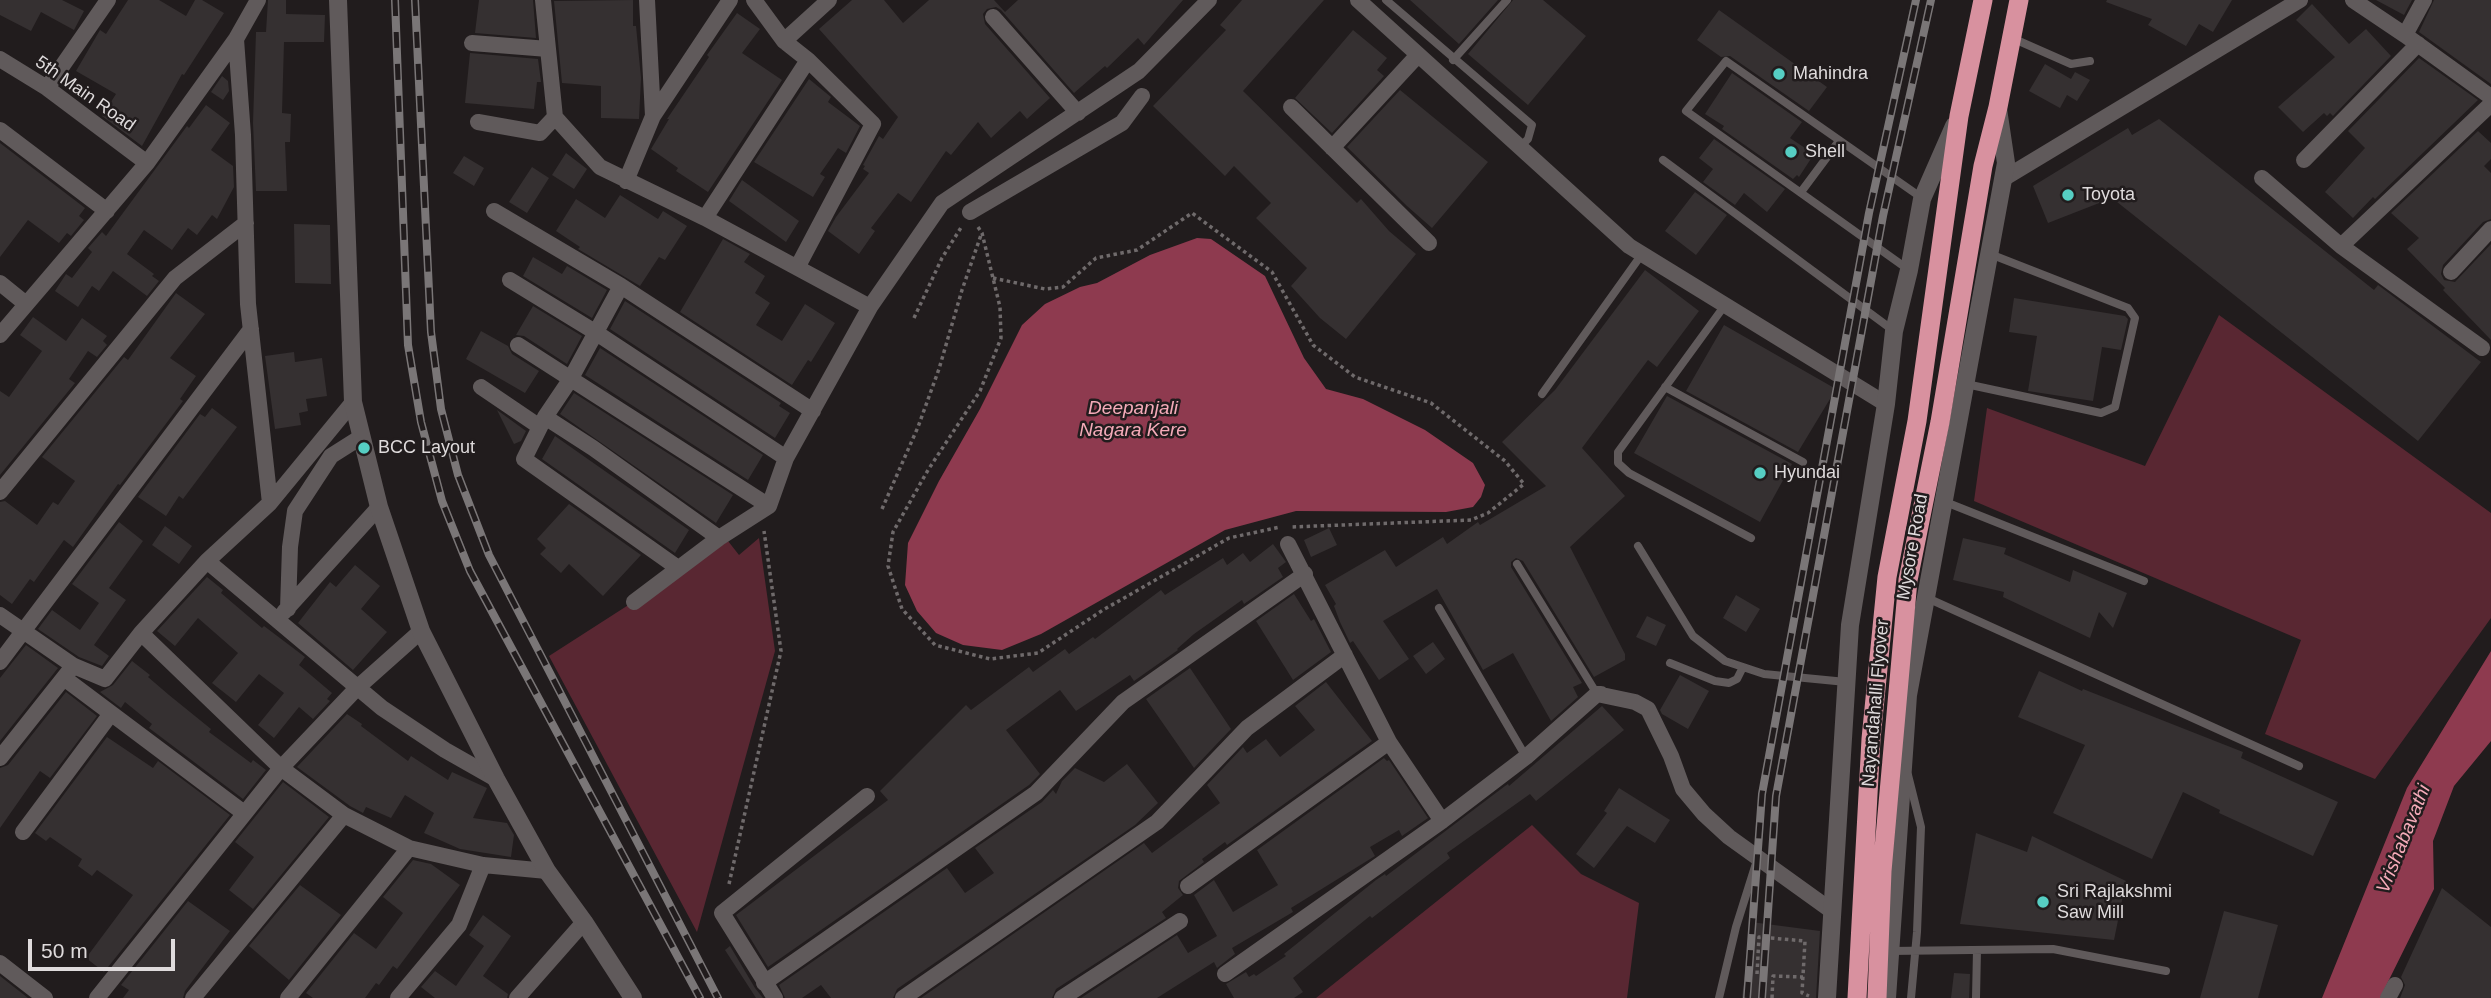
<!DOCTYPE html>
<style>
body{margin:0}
#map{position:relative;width:2491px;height:998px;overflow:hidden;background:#211c1d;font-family:Arial,sans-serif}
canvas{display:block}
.scale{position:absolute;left:28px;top:939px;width:147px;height:32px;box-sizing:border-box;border:4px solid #dfdbdc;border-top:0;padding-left:9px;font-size:21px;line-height:24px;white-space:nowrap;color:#dfdbdc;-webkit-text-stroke:5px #211c1d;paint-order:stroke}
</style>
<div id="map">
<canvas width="2491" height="998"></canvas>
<div class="scale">50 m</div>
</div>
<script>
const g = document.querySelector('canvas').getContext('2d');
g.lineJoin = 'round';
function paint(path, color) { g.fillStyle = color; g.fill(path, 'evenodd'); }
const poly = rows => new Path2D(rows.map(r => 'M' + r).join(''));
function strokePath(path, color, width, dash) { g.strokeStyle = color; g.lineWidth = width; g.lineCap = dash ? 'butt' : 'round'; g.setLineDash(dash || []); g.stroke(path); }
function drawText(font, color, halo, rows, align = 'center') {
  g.font = font + ' Arial,sans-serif'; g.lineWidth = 5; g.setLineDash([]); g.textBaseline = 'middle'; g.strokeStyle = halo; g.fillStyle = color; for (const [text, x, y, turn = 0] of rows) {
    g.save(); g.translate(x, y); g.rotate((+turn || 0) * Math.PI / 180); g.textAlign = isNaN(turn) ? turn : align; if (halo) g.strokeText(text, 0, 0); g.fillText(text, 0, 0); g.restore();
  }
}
const green = poly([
 [2219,315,2491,513,2491,618,2375,779,2265,734,2301,640,1974,501,1987,408,2145,466],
 [759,538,775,651,697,932,549,656,728,541,739,555],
 [1532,825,1581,874,1639,903,1627,998,1316,998]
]);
const water = poly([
 [1197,238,1211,239,1265,276,1304,358,1326,389,1363,399,1425,430,1473,463,1485,485,1481,497,1473,507,1446,512,1296,511,1225,530,1041,634,1002,650,963,645,936,633,917,611,905,585,908,543,939,481,980,409,1022,325,1045,304,1080,287,1097,283,1150,255],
 [2491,651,2491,741,2454,786,2433,841,2434,889,2380,998,2322,998,2407,788]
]);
const building = poly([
 [0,0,62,0,84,11,74,30,41,12,31,31,0,15],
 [128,0,159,0,186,16,195,0,202,0,224,13,184,75,182,74,142,146,102,116,116,94,76,71,100,30,106,34],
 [268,0,286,0,286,14,325,15,324,42,284,42,282,113,291,114,290,142,285,142,287,191,256,191,253,123,256,32,266,32],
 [479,0,533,0,536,38,475,33],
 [633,0,633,26,636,26,641,78,639,119,601,118,601,86,562,83,554,1],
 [852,0,884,0,903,23,929,0,994,0,1005,12,1018,0,1183,0,1144,45,1138,38,1107,68,1105,66,1074,93,1001,10,996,7,987,9,983,14,985,24,1050,98,1027,119,1020,111,991,138,978,122,951,155,946,151,911,202,898,193,871,228,875,231,859,254,828,231,836,217,869,173,863,169,865,166,863,165,879,136,883,139,898,117,819,29],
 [1242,0,1324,0,1243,91,1357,203,1361,199,1389,231,1416,254,1346,339,1320,318,1291,286,1307,268,1256,218,1271,203,1234,166,1225,176,1153,106,1226,30,1220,25],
 [1410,0,1498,0,1459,44],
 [1513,0,1543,0,1586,36,1528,105,1468,54],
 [2107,0,2232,0,2213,32,2199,24,2186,46,2148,25,2152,19,2106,2],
 [2376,0,2412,0,2404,15],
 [2434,0,2491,0,2491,84,2419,32],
 [2312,4,2349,44,2366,29,2391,56,2333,116,2330,113,2327,116,2324,113,2303,132,2278,107,2335,57,2296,20],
 [1719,10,1827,87,1809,111,1730,56,1721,57,1697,40],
 [737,13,760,29,742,53,782,80,708,192,676,171,678,168,651,149,669,119,667,119,709,57,707,55],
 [1353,30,1387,58,1377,70,1384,76,1332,133,1295,98],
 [470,53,538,59,541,82,537,82,534,109,465,103],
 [2419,58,2478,100,2375,199,2373,197,2353,218,2325,192,2365,148,2348,131],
 [2045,64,2071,79,2075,72,2090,80,2077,101,2067,95,2060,108,2029,91],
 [1732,73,1802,122,1790,138,1814,154,1799,177,1797,175,1793,179,1722,129,1724,126,1705,114],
 [222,76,228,81,229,91,223,100,211,92],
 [809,79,831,97,828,102,860,126,846,153,838,148,820,174,825,177,813,197,754,162],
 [1400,90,1488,162,1432,228,1407,206,1347,147],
 [206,105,230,123,211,150,233,166,234,187,217,219,212,215,197,235,188,228,172,250,144,230,127,254,154,274,152,276,159,281,147,296,113,271,99,291,92,286,78,307,55,291,66,274,72,278,92,252,88,248,102,232,106,236,187,126,189,128],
 [2159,119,2374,290,2378,285,2481,362,2418,441,2112,198,2048,223,2033,186,2128,128,2132,135],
 [2478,131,2491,143,2491,159,2484,166,2491,173,2491,219,2483,222,2443,265,2441,274,2444,280,2455,282,2491,244,2491,340,2443,290,2445,288,2407,249,2419,238,2391,213],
 [1714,139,1785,189,1767,212,1744,193,1735,205,1703,182,1713,169,1699,158],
 [0,143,85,208,79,216,84,220,71,236,67,233,59,243,28,220,0,257],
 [566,153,587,169,574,189,552,175],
 [464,156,484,168,474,186,453,173],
 [532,167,549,178,527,213,509,202],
 [742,180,799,221,786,242,729,201],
 [1695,192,1727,215,1696,255,1665,231],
 [620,195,658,219,663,211,687,226,665,260,659,257,640,286,578,249,580,247,556,231,576,199,605,218],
 [294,224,330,225,331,284,295,283],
 [723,239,750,254,744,262,765,276,755,293,770,303,756,325,782,341,805,304,835,323,811,362,808,360,792,385,680,312],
 [533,257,562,274,567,266,607,290,592,318,523,276],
 [1645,270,1699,311,1657,367,1648,360,1582,448,1625,496,1570,547,1625,654,1625,660,1594,677,1523,561,1516,558,1511,562,1511,567,1582,683,1573,687,1578,697,1551,721,1513,653,1483,670,1437,589,1383,621,1409,659,1379,680,1353,641,1350,643,1340,622,1334,606,1336,604,1325,585,1385,550,1396,567,1443,537,1447,544,1478,522,1480,525,1546,486,1502,442,1555,390],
 [176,293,205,314,170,358,196,376,180,399,183,401,120,485,118,484,73,547,64,540,34,582,30,579,12,604,0,595,0,502,5,501,37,525,53,502,58,505,75,481,42,457,124,357,128,360],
 [2014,298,2125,316,2128,319,2121,350,2102,347,2093,401,2028,391,2037,336,2009,332],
 [625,301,781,403,779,406,790,413,775,438,610,329],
 [533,306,582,336,567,364,524,336,516,335],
 [33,317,66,341,82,318,107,336,103,341,107,345,97,357,88,351,69,379,75,383,0,475,0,391,9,397,42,351,20,335],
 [1724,325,1836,389,1798,452,1686,391],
 [481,331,508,346,512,354,539,371,525,393,466,359],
 [600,348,763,455,748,480,585,375],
 [294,352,295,362,322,358,327,396,306,399,308,411,299,413,301,425,275,429,265,356],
 [574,393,733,495,716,523,560,414],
 [1667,396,1792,464,1760,522,1634,453],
 [212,408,237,427,183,499,179,496,166,516,138,497,200,414,205,417],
 [497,410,526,431,521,441,514,444],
 [555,436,689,530,675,553,542,459],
 [569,504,641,555,603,596,569,564,561,573,540,554,546,548,537,539],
 [119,522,143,541,109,588,126,600,94,645,109,656,102,666,79,657,38,629,52,610,80,630,99,603,72,584],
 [165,526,192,546,179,564,152,545],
 [1329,528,1337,545,1311,557,1304,540],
 [1963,538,2006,548,2004,554,2070,582,2073,570,2127,593,2113,628,2099,612,2090,638,2003,597,2004,592,1953,580],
 [1273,544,1286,562,1278,568,1283,577,1244,604,1242,600,1194,634,1177,649,1178,650,1134,681,1130,675,1076,711,1060,690,1006,730,1040,774,1029,785,768,967,736,915,888,800,880,791,966,705,971,710,1029,667,1033,672,1065,649,1069,654,1093,637,1095,639,1161,590,1165,595,1223,558,1227,565,1243,553,1250,562],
 [355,565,380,586,361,609,387,632,353,670,298,623,330,582,336,587],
 [207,577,223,590,221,593,262,628,264,626,305,657,299,665,332,693,327,699,330,701,313,719,299,707,274,738,258,725,284,693,259,674,236,702,212,683,238,653,198,618,175,646,157,631],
 [1294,594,1311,621,1314,619,1331,652,1293,680,1256,621],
 [1736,595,1760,609,1746,632,1723,618],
 [1647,616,1666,625,1656,646,1636,637],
 [1433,642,1445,659,1426,674,1413,656],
 [26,645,58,668,0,741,0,678],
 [132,661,150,675,148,677,169,695,211,729,209,732,251,763,253,760,266,770,243,799,149,728,152,724,125,702,121,708,100,692,113,685],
 [1190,668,1231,729,1194,768,1146,699],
 [2039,671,2082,691,2083,689,2243,752,2241,758,2338,802,2313,856,2219,813,2220,810,2183,792,2152,859,2053,813,2085,745,2018,717],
 [1680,675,1709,691,1688,729,1662,714,1660,710],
 [1326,682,1372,741,1227,845,1225,842,1202,859,1204,862,1179,881,1178,888,1183,895,1162,912,1166,918,1056,989,1052,998,921,998,1144,843,1152,853,1220,803,1207,785,1243,747,1247,753,1266,739,1280,757,1315,730,1295,706],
 [66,692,97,716,50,778,40,771,0,828,0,768,8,765],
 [1602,706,1624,730,1536,801,1530,794,1447,853,1450,858,1372,918,1370,916,1293,978,1303,992,1294,998,1234,998,1226,984,1246,972,1249,977,1254,974,1256,976,1286,956,1284,954,1376,880,1385,874,1386,876,1505,786,1508,784,1509,786],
 [347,714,362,724,361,726,408,761,411,756,448,780,452,772,487,788,473,818,507,823,514,835,511,857,460,849,424,833,434,813,405,795,391,818,366,807,363,813,350,806,297,767],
 [107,737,153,768,158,761,230,815,104,972,86,958,133,895,97,870,92,876,78,866,82,859,50,837,46,841,35,833],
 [1384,758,1387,761,1389,760,1428,818,1402,836,1399,830,1370,847,1375,856,1291,908,1293,912,1232,948,1235,954,1217,968,1214,962,1157,998,1081,998,1177,935,1188,953,1217,936,1194,895,1214,880,1233,912,1278,885,1257,850],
 [1127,764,1158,803,1135,825,897,989,893,998,831,998,821,985,802,998,785,998,779,985,947,868,965,893,994,873,975,848,1042,802,1053,790,1056,794,1062,781,1075,768,1104,782],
 [283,782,329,817,253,909,229,890,254,857,235,842],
 [1619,788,1670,820,1655,843,1627,826,1594,868,1576,854,1607,813,1604,811],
 [1976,833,2027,852,2032,836,2126,881,2114,940,1960,924],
 [413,860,431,864,460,885,397,969,393,966,379,985,376,983,365,998,313,998,306,993,354,933,376,949,403,913,383,897],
 [300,885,341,915,289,980,249,946],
 [2442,888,2491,927,2491,998,2400,998,2405,985,2401,977],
 [188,901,230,931,185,991,183,998,123,998,129,990,121,985],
 [2224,911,2278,925,2258,998,2200,998],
 [483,915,511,936,483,976,508,994,507,998,435,998,421,987,435,971,456,986,484,946,469,935],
 [1751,922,1820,931,1816,998,1742,998],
 [730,946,755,988,763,998,756,998,725,950],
 [1954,973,1970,974,1969,998,1951,998],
 [0,976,28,998,0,998]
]);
const path = poly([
 [978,227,982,233,1000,307,1001,338,980,391,928,470,893,532,888,566,902,609,935,645,990,659,1038,653,1103,610,1229,538,1280,527],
 [993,278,1045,289,1063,287,1096,258,1137,250,1192,213,1272,272,1313,345,1355,377,1431,403,1505,461,1524,484,1488,513,1471,520,1291,527],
 [914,318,942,258,962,226],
 [882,509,918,427,939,369,962,290,981,235],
 [729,884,781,651,764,531],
 [1757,974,1759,937,1805,941,1802,993,1809,996],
 [1772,998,1773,976,1803,977]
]);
const service = poly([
 [1386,0,1532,125,1528,139,1520,147],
 [2012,38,2071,64,2090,61],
 [1453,60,1507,0],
 [1663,160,1894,331],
 [1801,192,1839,141],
 [1909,270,1686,111,1726,61,1922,198],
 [1725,305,1618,452,1618,463,1629,473,1751,538],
 [1966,384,2101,413,2115,407,2135,318,2128,308,1990,254],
 [1665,387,1803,462],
 [1542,394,1642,254],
 [1943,501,2144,581],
 [1638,546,1693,636,1725,661,1764,674,1846,682],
 [1517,564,1597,694],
 [1925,597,2299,766],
 [1439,608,1526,757],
 [1670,663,1715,681,1729,683,1737,679,1743,667],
 [1908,775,1921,827,1917,932,1911,998],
 [1890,951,2053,949,2166,971],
 [1719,998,1736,927,1758,857],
 [1976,998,1977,950]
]);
const minor = poly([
 [543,0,555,117,600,167,705,218,870,307],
 [647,0,653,116],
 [754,0,784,41,808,60,873,124,798,266],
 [1358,0,1629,246,1886,404],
 [2353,0,2405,35],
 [2424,0,2405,35,2491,97],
 [993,17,1078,113],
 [236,39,243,135,248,304,270,503],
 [784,41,829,0],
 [472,43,548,49],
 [0,59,47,88,147,163],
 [47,88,108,0],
 [1291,107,1429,243],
 [478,122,540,133,555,117],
 [0,130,107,211],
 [1332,148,1418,55],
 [2304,160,2418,44],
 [2262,178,2341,246,2491,104],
 [2003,179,2300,0],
 [626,181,653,116,730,0],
 [494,211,621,286,813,411],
 [970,212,1122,123,1142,96],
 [705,218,808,60],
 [2341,246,2482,348],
 [2451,272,2491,229],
 [510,280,595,332,786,458],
 [0,283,26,304],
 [621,286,570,380,545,417,524,459,678,568],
 [0,335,147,163,236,39,258,0],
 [518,345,769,506],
 [481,387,540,427],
 [545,417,593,448,719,538],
 [0,492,175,278,246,223],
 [1288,544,1389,742,1442,821],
 [207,561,382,708,445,750,496,779],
 [634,602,719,538,769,506,786,458,870,307,942,203,1139,71,1209,0],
 [288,609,290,547,295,511,331,456,361,437],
 [284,612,379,507],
 [0,615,74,666,105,679,141,633,207,561,270,503,353,402],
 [141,633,281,768,357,688,421,631],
 [0,662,251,329],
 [64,678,244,813],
 [1597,694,1635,702,1648,709,1671,756,1683,789,1704,814,1729,837,1832,911],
 [0,758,70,670],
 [23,832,110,715],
 [1188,886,1389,742],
 [0,963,45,998],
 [1225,974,1442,821,1526,757,1597,694,1601,694],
 [764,983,1036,793,1123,702,1305,574],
 [97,998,281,768,344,815,409,848,483,865,547,871],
 [193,998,344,815],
 [288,998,409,848],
 [398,998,459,925,483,865],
 [517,998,584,922],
 [775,998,722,913,867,796],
 [903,998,1157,822,1247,728,1345,655],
 [1062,998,1180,921],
 [2388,998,2395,985]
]);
const tertiary = poly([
 [338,0,353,402,379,507,421,631,496,779,547,871,584,922,633,998],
 [1827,998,1850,625,1886,404,1894,331,1909,270,1922,199,1954,126],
 [1887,998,1908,695,2006,163,1998,109]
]);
const trunk = poly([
 [1857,998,1871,739,1887,577,1917,421,1959,116,1983,0],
 [1877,998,1882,871,1908,580,1940,422,1983,166,1998,107,2019,0]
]);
const rail = poly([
 [395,0,408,345,421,422,442,501,470,571,700,998],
 [415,0,431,332,441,409,458,475,489,555,718,998],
 [1747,998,1762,794,1869,213,1916,0],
 [1762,998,1776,796,1883,216,1931,0]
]);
const markers = [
 [1779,74,7,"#56cec3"],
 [1791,152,7,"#56cec3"],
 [2068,195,7,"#56cec3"],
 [364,448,7,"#56cec3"],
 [1760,473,7,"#56cec3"],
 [2043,902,7,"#56cec3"]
];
const poiNames = [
 ["Mahindra",1793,74],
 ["Shell",1805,152],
 ["Toyota",2082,195],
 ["BCC Layout",378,448],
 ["Hyundai",1774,473],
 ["Sri Rajlakshmi",2057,892],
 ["Saw Mill",2057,913]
];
const streetNames = [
 ["5th Main Road",85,94,35],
 ["Mysore Road",1913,547,-80],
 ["Nayandahalli Flyover",1876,703,-85]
];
const waterNames = [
 ["Deepanjali",1133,409],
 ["Nagara Kere",1133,431],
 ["Vrishabavathi",2404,839,-68]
];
paint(green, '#592732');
paint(water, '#8e3a4f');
paint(building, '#353031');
strokePath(path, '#6f6a6b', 3.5, [3.5, 3.5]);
strokePath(service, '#605a5b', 8);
strokePath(minor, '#605a5b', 16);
strokePath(tertiary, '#605a5b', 18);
strokePath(trunk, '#d8919f', 19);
strokePath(rail, '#7a7677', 8);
strokePath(rail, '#211c1d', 5, [16]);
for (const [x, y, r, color] of markers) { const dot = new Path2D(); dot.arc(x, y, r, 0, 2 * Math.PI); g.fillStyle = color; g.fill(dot); strokePath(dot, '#211c1d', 2.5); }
drawText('18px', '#dfdbdc', '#211c1d', poiNames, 'left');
drawText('18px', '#dfdbdc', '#211c1d', streetNames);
drawText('italic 19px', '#f5abb9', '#211c1d', waterNames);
</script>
